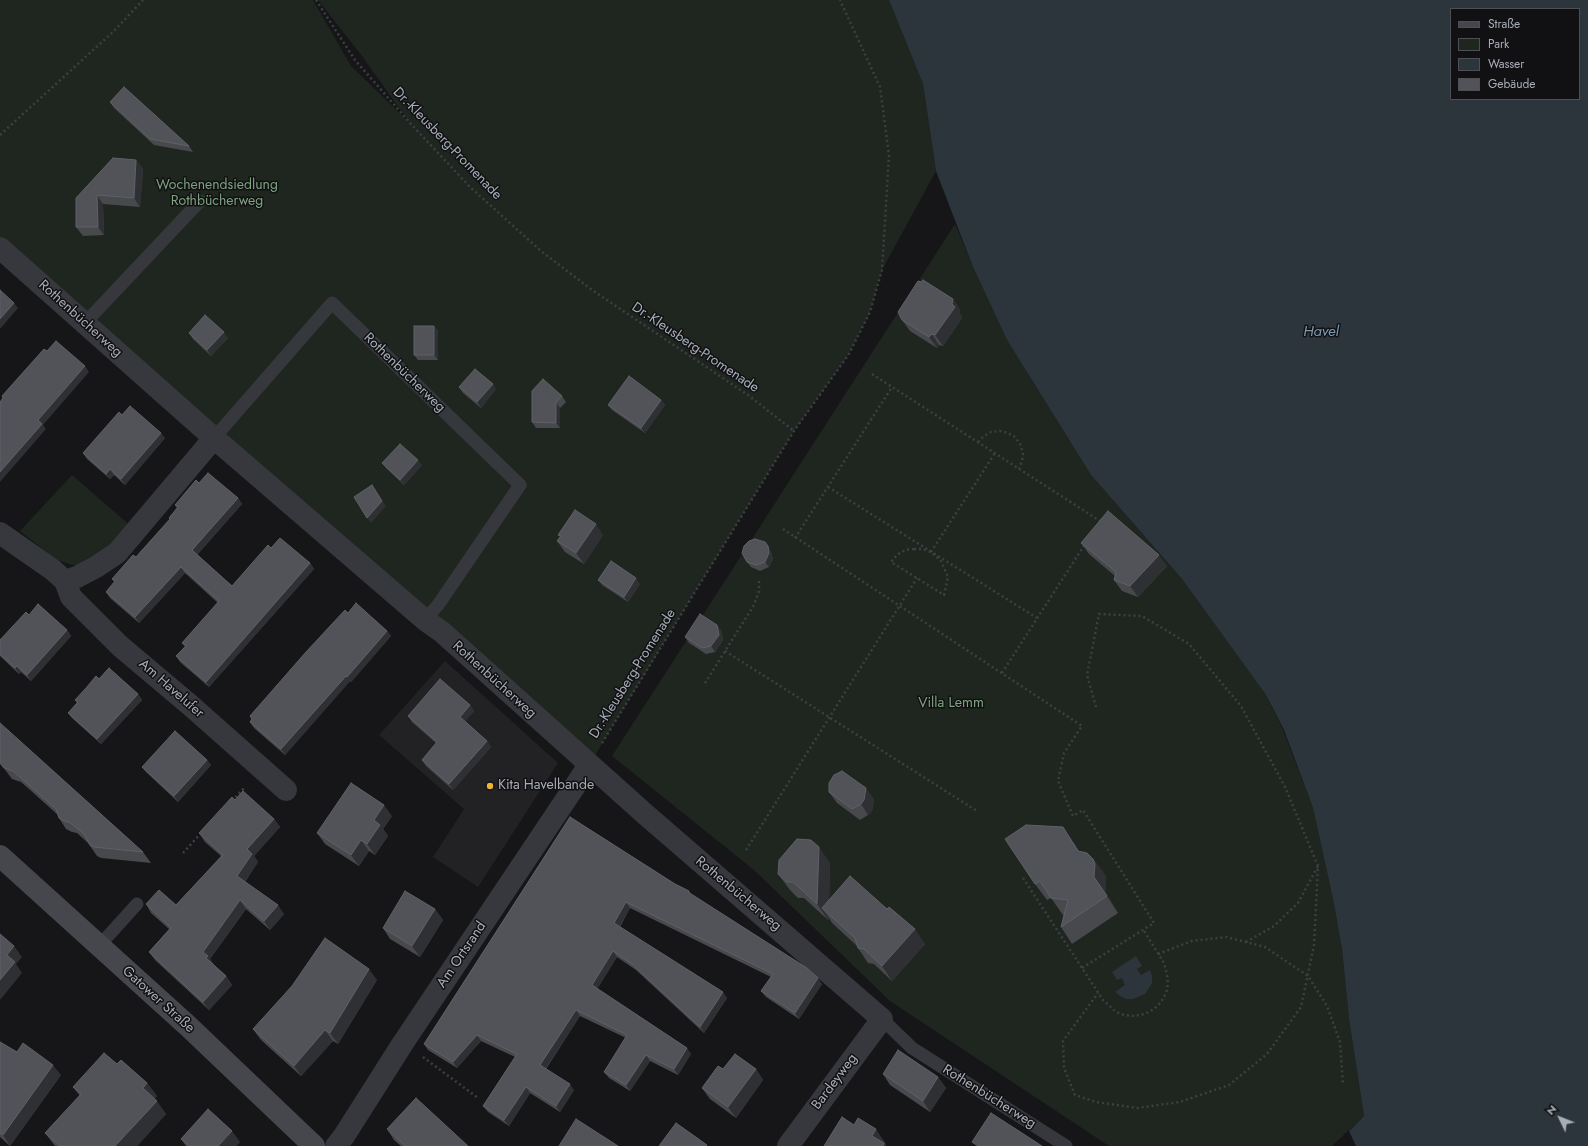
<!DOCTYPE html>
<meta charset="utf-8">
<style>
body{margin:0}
#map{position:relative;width:1588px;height:1146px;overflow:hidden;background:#161618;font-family:Jost,sans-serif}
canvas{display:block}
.legend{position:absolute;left:1450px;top:8px;width:130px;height:92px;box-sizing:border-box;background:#111113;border:1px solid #4d4f55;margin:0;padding:5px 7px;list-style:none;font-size:12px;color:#a8adb8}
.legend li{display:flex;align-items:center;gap:8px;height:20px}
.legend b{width:20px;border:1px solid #4d4f55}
.north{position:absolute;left:1540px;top:1098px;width:40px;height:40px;-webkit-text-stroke:3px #111113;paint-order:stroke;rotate:313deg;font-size:11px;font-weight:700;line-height:16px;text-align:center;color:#a8adb8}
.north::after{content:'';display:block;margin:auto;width:14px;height:18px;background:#a8adb8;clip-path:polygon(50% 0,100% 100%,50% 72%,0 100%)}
</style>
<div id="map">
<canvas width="1588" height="1146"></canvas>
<ul class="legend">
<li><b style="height:5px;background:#45474d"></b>Straße</li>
<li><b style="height:11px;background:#1e261f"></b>Park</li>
<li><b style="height:11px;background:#2c353c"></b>Wasser</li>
<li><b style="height:11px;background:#525359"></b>Gebäude</li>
</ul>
<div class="north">N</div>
</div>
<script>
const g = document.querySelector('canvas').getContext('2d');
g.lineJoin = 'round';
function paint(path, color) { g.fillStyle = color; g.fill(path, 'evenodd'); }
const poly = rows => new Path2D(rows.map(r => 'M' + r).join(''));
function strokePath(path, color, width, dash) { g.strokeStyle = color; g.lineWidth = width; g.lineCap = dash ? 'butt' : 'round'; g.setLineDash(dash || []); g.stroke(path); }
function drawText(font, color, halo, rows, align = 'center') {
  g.font = font + ' Jost,sans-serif'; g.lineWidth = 3; g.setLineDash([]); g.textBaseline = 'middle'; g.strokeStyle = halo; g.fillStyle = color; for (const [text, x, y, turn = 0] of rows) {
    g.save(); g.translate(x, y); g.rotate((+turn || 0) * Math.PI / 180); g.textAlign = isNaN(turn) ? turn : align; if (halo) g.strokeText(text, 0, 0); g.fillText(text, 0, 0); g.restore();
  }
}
const built = poly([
 [445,661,558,763,478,887,433,857,464,809,379,735]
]);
const green = poly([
 [0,0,313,0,351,66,409,122,362,56,318,0,889,0,923,84,936,171,882,270,870,312,849,354,794,431,589,765,0,248],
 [955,224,973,267,1007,340,1091,475,1182,579,1266,695,1283,730,1313,808,1333,899,1342,949,1349,1019,1364,1116,1332,1146,1109,1146,890,1001,754,870,612,756],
 [72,475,133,528,89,565,72,565,55,559,20,531]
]);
const water = poly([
 [889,0,1588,0,1588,1146,1356,1146,1349,1131,1364,1116,1349,1019,1342,949,1333,899,1313,808,1284,730,1266,695,1182,579,1091,475,1007,340,973,267,936,171,923,84],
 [1451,9,1579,9,1579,99,1451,99],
 [1136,956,1142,966,1137,969,1141,975,1150,970,1152,976,1152,983,1145,994,1133,999,1126,999,1120,996,1115,992,1125,985,1122,978,1117,980,1112,972]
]);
const path = poly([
 [316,0,355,60,411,124,470,187,541,251,592,290,748,395,794,431],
 [0,135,114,31,143,0],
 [872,374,1100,521,1098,523],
 [978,442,984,436,991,432,1000,431,1008,433,1015,437,1020,444,1023,453,1022,461,1019,469],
 [828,487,1037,618],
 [783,529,1082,726,1064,753,1058,781,1073,816,1083,810,1154,923,1082,968],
 [795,538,892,387],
 [914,549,922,549,931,552,941,561,948,577,944,595,891,562,897,555,905,550,914,549],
 [931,552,995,453],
 [725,651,977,811],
 [1002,673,1085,544],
 [705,683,754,605,759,591,759,578],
 [1096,707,1087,675,1099,614,1142,616,1189,644,1241,706,1285,787,1318,866,1314,945,1301,1007,1267,1054,1229,1085,1180,1102,1137,1108,1096,1102,1075,1095,1064,1068,1063,1041,1098,993],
 [602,743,794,431,849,354,870,312,882,270,889,155,880,87,840,0],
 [232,801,245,787],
 [746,850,917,578],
 [183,853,202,832],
 [1023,878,1103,1000,1116,1012,1124,1015,1134,1016,1145,1014,1154,1009,1161,1002,1166,993,1168,984,1167,974,1164,963,1143,929],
 [1246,942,1274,926,1298,903,1318,866],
 [1158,954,1192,941,1226,937,1265,947,1308,976,1327,1006,1340,1042,1343,1085],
 [423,1057,478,1098]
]);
const service = poly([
 [85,323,200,201],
 [214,438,332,303,520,485,438,605,425,620],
 [99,946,137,904],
 [882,1019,912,1048,1066,1146]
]);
const minor = poly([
 [0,248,214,438,425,620,442,632,645,814,882,1019,788,1146],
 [0,533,53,570,65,581,71,597,120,646,190,705,286,790],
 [65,581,77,577,96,567,117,553,214,438],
 [336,1146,344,1136,403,1043,589,765]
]);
const secondary = poly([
 [0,856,188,1026,314,1146]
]);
const wall = poly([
 [110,102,189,146,193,152,154,145,114,108],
 [136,160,143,169,140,207,103,204,104,235,83,236,76,227,76,198],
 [953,299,960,310,960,314,962,318,943,346,939,345,937,348,910,331,902,320],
 [434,326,438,331,438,360,418,360,414,355],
 [189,333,228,338,211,356,193,339],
 [459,387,496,389,481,408,463,393],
 [562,396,566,402,560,408,560,428,536,428,532,422],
 [661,400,665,405,645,433,612,410,608,405],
 [122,415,165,438,125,485,114,475,110,479,87,459,83,453],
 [382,463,422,465,404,485,386,468],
 [199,483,238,498,242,504,197,555,232,586,271,548,310,563,314,569,209,687,180,662,176,656,185,646,182,643,218,603,185,573,139,623,110,598,106,592,115,582,112,579,136,557,170,519,169,518,177,508,175,505],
 [558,535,603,535,584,564,565,552,557,541,560,537],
 [765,542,771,552,773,559,769,567,760,571,751,567,747,562],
 [1081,543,1167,566,1138,597,1122,591,1114,580,1115,576,1089,554],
 [598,580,640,584,628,602,602,585],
 [348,613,387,631,391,636,351,682,350,681,285,755,254,728,250,722,252,719,250,716],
 [29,615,67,630,71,636,31,681,21,672,19,674,0,656,0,640],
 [721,630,723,640,715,652,706,654,689,643,685,637],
 [99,679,138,694,142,700,101,744,72,718,68,713,77,703,75,700],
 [470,705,474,711,465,721,487,741,491,747,453,790,426,766,422,760,436,743,412,722,408,716],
 [207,760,211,765,178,802,146,772,142,767],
 [0,763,143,852,151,863,101,858,97,856,88,843,77,833,72,832,66,829,59,818,58,815,29,789,21,782,12,779],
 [829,792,874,799,872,811,868,815,860,820,837,803],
 [235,800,274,819,280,827,254,856,258,862,245,882,284,914,270,930,246,909,210,959,214,965,226,976,232,985,209,1010,155,960,149,952,169,929,151,913,146,904,176,905,221,856,205,842,199,833],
 [392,816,383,829,388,836,375,855,369,851,359,866,325,844,317,833],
 [570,817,675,884,689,891,692,895,822,984,799,1019,766,997,761,991,771,977,630,908,620,927,727,998,704,1033,636,970,617,957,597,989,691,1054,678,1075,650,1061,630,1091,609,1078,604,1072,626,1038,580,1016,546,1069,574,1090,560,1112,530,1093,509,1126,488,1112,483,1106,515,1057,481,1041,457,1068,428,1050,424,1044],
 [1074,843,1079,851,1093,859,1105,875,1106,880,1106,893,1118,913,1072,944,1061,927,1064,915,1063,915,1051,898,1047,900,1035,884],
 [830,863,829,900,925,944,892,981,874,964,868,963,858,948,857,946,832,923,829,918,828,920,804,898,798,898,790,890,778,874],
 [435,909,443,920,420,957,390,939,383,928],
 [377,980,338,1044,333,1041,301,1076,261,1040,253,1029],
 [0,1042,17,1052,61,1075,10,1146,0,1137],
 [117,1064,147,1083,157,1096,154,1099,166,1114,137,1146,55,1146,45,1133,80,1096,73,1087],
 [723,1069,756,1069,763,1080,736,1118,710,1099,702,1088],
 [883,1074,938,1077,946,1088,930,1112,890,1085],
 [387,1129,468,1146,401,1146,394,1140],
 [181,1139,240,1142,236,1146,186,1146]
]);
const shadedWall = poly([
 [136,160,143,169,140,207,134,198],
 [97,195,103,204,104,235,98,227],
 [953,299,960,310,960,314,962,318,943,346,935,335,952,304],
 [14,303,18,308,0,329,0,319],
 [434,326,438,331,438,360,434,355],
 [224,332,228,338,211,356,207,350],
 [932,334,939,345,937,348,929,337],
 [85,366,89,372,43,425,46,429,0,482,0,472,38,420],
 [493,384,496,389,481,408,477,402],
 [661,400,665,405,645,433,641,428],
 [556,402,560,408,560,428,556,423],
 [161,433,165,438,125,485,121,479],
 [418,460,422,465,404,485,400,480],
 [110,469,114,475,110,479,106,474],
 [372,485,386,506,371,523,367,518],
 [238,498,242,504,196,556,192,550],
 [596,524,603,535,584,564,576,553],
 [768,546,771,552,773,559,769,567,765,562],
 [1159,555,1167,566,1138,597,1130,586],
 [310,563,314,569,209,687,206,682],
 [181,567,185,573,139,623,135,617],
 [636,578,640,584,628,602,624,597],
 [717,625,721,630,723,640,715,652,711,646],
 [67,630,71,636,31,681,27,675],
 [387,631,391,636,351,682,347,677],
 [17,666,21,672,19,674,15,668],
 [346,676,350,681,285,755,281,749],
 [138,694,142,700,101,744,97,739],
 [470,705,474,711,463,723,460,717],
 [487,741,491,747,453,790,449,784],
 [207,760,211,765,178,802,174,796],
 [866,788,874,799,872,811,868,815,861,804],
 [384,805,392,816,383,829,388,836,375,855,367,844,374,820],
 [274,819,280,827,254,856,258,862,243,885,237,876,247,849],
 [1063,827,1074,843,1089,867,1078,851],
 [361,840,369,851,359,866,351,855],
 [819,847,830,863,829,915,822,908,829,918,828,920,817,904],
 [1093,859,1105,875,1106,880,1106,893,1118,913,1094,877],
 [240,900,246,909,210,959,214,965,206,958,203,952],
 [626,902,630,908,618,929,614,923],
 [278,905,284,914,270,930,264,921],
 [435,909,443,920,420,957,412,946],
 [915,929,925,944,892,981,882,966],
 [14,946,22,957,16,964,22,973,0,1000,0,980,7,955],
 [613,951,617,957,596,991,592,985],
 [369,969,377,980,338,1044,330,1033],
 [226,976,232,985,209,1010,203,1002],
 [818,978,822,984,799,1019,795,1013],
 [723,992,727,998,704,1033,700,1027],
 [576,1010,580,1016,544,1071,540,1065],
 [325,1030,333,1041,301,1076,294,1066],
 [477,1035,481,1041,457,1068,453,1062],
 [687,1048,691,1054,678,1075,674,1069],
 [646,1055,650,1061,630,1091,626,1085],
 [53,1065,61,1075,10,1146,3,1135],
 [756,1069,763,1080,736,1118,728,1107],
 [938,1077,946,1088,930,1112,923,1101],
 [147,1083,157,1096,152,1102,143,1088],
 [570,1084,574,1090,560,1112,556,1106],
 [526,1087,530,1093,509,1126,504,1120],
 [157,1101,166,1114,137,1146,115,1146],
 [876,1129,886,1144,886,1146,879,1146,872,1136],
 [232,1131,240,1142,236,1146,218,1146]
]);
const building = poly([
 [124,87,189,146,150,139,110,102,124,87],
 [113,158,136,160,134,198,97,195,98,227,76,227,76,198,113,158],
 [923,280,953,299,952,304,955,307,935,335,932,334,929,337,902,320,898,312,918,281,921,282,923,280],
 [0,290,14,303,0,319,0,290],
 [205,315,224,332,207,350,189,333,205,315],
 [414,326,434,326,434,355,414,355,414,326],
 [56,341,85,366,38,420,42,424,0,472,0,402,3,398,2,396,44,349,47,351,56,341],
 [475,369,493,384,477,402,459,387,475,369],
 [629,376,661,400,641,428,608,405,629,376],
 [543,379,562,396,556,402,556,423,532,422,532,391,543,379],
 [130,406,161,433,121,479,110,469,106,474,83,453,119,412,122,415,130,406],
 [400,444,418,460,400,480,382,463,400,444],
 [208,473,238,498,192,550,232,586,268,545,271,548,280,538,310,563,206,682,176,656,186,646,182,643,219,601,181,567,135,617,106,592,115,581,112,579,133,555,136,557,170,519,169,518,178,507,175,505,196,480,199,483,208,473],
 [372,485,382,501,367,518,354,497,372,485],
 [575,510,596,524,576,553,557,541,561,536,558,535,575,510],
 [1108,511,1159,555,1130,586,1114,580,1116,572,1081,543,1108,511],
 [755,539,765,542,768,546,769,553,765,562,756,565,747,562,742,553,744,546,749,541,755,539],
 [611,561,636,578,624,597,598,580,611,561],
 [356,603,387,631,347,677,346,676,281,749,250,722,252,719,250,716,306,652,345,610,348,613,356,603],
 [38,604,67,630,27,675,17,666,15,668,0,654,0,640,26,612,29,615,38,604],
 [700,614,717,625,719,635,711,646,702,648,685,637,700,614],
 [109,668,138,694,97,739,68,713,78,702,75,700,86,688,96,676,99,679,109,668],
 [440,679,470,705,460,717,487,741,449,784,422,760,437,742,408,716,440,679],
 [0,723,143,852,94,847,90,845,84,834,69,822,64,821,59,818,56,809,21,778,13,771,4,768,0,763,0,723],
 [175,731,207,760,174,796,142,767,175,731],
 [842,771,866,788,864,800,861,804,852,809,829,792,829,783,834,775,842,771],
 [351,783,384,805,374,820,380,825,367,844,361,840,351,855,317,833,351,783],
 [243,791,274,819,247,849,252,854,237,876,278,905,264,921,240,900,203,952,208,956,206,958,226,976,203,1002,149,952,171,928,146,904,159,890,176,905,223,855,199,833,232,797,235,800,243,791],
 [570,817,675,884,689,891,688,892,807,968,818,978,795,1013,761,991,773,974,626,902,614,923,723,992,700,1027,632,964,613,951,592,985,687,1048,674,1069,646,1055,626,1085,604,1072,627,1035,576,1010,540,1065,570,1084,556,1106,526,1087,504,1120,483,1106,517,1054,477,1035,453,1062,424,1044,570,817],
 [1026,825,1063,827,1078,851,1087,853,1093,859,1095,864,1094,877,1107,896,1061,927,1068,900,1051,898,1040,881,1035,884,1005,839,1026,825],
 [797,839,811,840,819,847,817,904,793,882,787,882,778,874,779,860,797,839],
 [850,876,887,909,889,907,915,929,882,966,864,949,858,948,855,938,822,908,850,876],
 [405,891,435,909,412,946,383,928,405,891],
 [0,934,14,946,7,955,15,962,0,980,0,934],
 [325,938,369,969,330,1033,325,1030,294,1066,253,1029,292,986,325,938],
 [0,1042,17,1052,23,1043,53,1065,3,1135,0,1133,0,1042],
 [898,1050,938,1077,923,1101,883,1074,898,1050],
 [104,1053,117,1064,121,1060,147,1083,143,1088,157,1101,115,1146,60,1146,45,1133,81,1094,73,1087,104,1053],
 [735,1054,756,1069,728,1107,702,1088,718,1066,723,1069,735,1054],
 [416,1098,468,1146,405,1146,387,1129,416,1098],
 [208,1109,232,1131,218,1146,189,1146,181,1139,208,1109],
 [991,1113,1042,1146,978,1146,972,1142,991,1113],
 [842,1117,854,1125,858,1118,876,1129,872,1136,884,1143,883,1146,824,1146,842,1117],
 [576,1119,618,1146,559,1146,576,1119],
 [676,1123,707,1145,706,1146,659,1146,676,1123]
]);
const markers = [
 [490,786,4,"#f2b134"]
];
const streetNames = [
 ["Dr.-Kleusberg-Promenade",447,144,46],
 ["Rothenbücherweg",80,319,42],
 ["Dr.-Kleusberg-Promenade",695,348,34],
 ["Rothenbücherweg",404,373,44],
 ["Dr.-Kleusberg-Promenade",633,674,-58],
 ["Rothenbücherweg",494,680,42],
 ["Am Havelufer",171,689,41],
 ["Rothenbücherweg",738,894,40],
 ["Am Ortsrand",462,955,-56],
 ["Gatower Straße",158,1000,42],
 ["Bardeyweg",835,1082,-53],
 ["Rothenbücherweg",989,1097,32]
];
const parkNames = [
 ["Wochenendsiedlung",217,186],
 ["Rothbücherweg",217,202],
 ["Villa Lemm",951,704]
];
const poiNames = [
 ["Kita Havelbande",498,786]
];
const waterNames = [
 ["Havel",1321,332]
];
paint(built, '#222225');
paint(green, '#1e261f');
paint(water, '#2c353c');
strokePath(path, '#3d3f44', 2.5, [2, 3]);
strokePath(service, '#37383d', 13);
strokePath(minor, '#37383d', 22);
strokePath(secondary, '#45474d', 22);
paint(wall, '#47494d');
paint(shadedWall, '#2f3033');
paint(building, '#525359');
strokePath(building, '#5f6168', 1);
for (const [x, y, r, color] of markers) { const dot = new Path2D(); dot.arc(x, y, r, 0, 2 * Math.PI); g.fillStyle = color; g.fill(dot); strokePath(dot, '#111113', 1.5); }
drawText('14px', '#a8adb8', '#111113', streetNames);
drawText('14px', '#7fa381', '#111113', parkNames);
drawText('14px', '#a8adb8', '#111113', poiNames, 'left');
drawText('italic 15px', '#7f9bb3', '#111113', waterNames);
</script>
